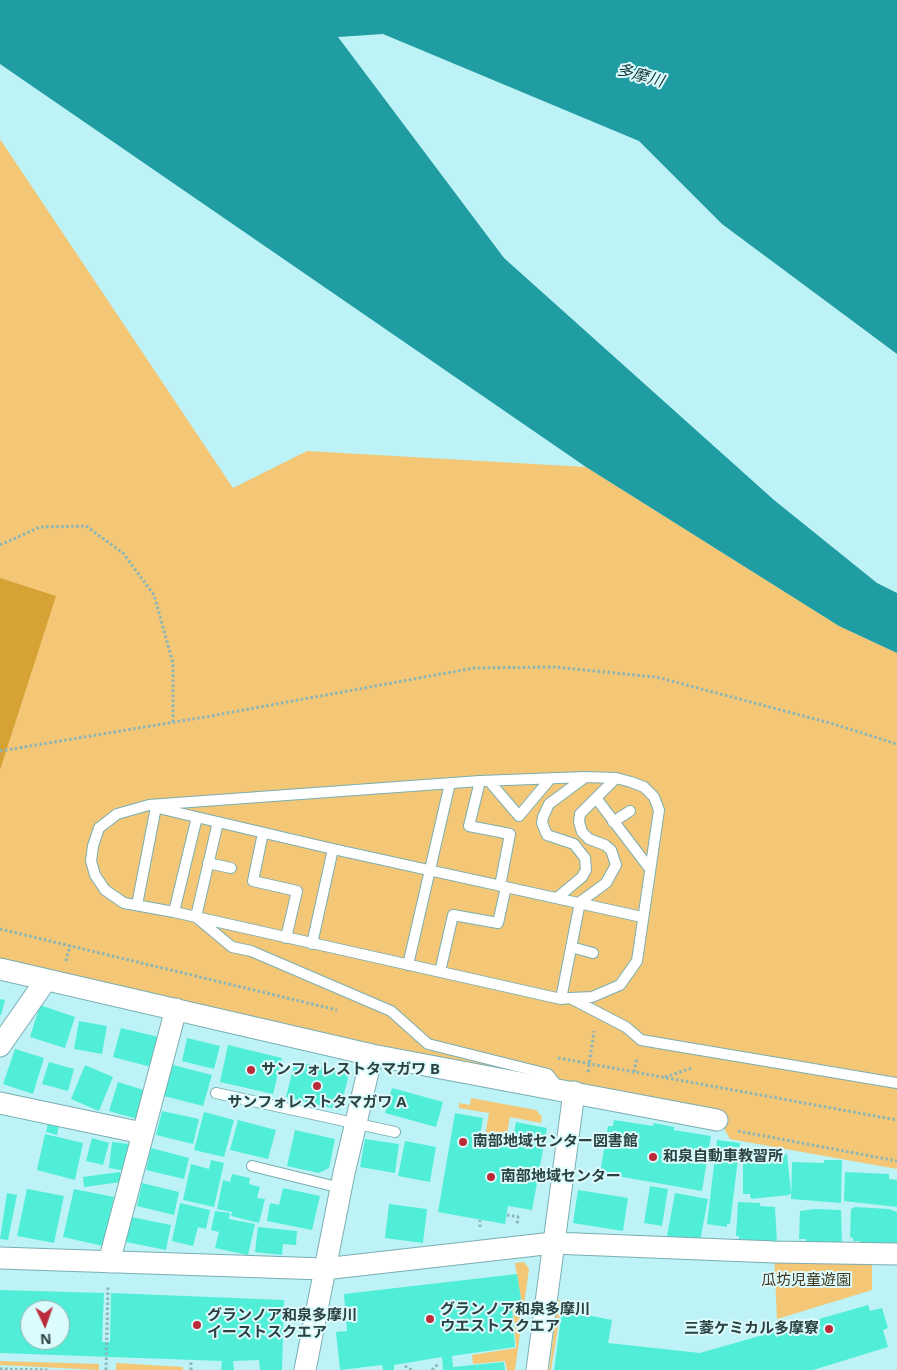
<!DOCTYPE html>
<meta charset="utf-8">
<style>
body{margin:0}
#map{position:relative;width:897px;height:1370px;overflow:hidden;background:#bdf2f6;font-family:"Noto Sans",sans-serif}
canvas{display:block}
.north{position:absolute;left:20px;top:1300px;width:50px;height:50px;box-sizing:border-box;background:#dcfbfd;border:1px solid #95b1b2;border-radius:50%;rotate:177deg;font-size:14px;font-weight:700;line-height:20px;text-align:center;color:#2b4142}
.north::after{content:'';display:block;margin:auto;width:18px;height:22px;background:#bc2b39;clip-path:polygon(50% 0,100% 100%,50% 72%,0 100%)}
</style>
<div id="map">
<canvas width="897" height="1370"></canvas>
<div class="north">N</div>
</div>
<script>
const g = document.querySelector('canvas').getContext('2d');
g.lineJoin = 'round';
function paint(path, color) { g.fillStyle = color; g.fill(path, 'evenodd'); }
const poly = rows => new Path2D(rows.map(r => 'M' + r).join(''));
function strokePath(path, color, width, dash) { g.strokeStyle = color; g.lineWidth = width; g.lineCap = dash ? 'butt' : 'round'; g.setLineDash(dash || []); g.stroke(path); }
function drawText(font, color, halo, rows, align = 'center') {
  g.font = font + ' "Noto Sans","Noto Sans JP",sans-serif'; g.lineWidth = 4; g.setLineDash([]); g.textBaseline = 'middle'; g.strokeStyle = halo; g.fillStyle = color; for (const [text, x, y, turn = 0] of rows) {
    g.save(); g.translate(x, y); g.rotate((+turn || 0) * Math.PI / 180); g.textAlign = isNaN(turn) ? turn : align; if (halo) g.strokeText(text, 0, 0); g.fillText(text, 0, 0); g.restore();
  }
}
const green = poly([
 [0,139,233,488,307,451,586,467,839,626,897,653,897,1169,730,1139,716,1114,433,1061,0,961],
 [471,1098,536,1110,542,1117,541,1123,510,1117,506,1140,485,1136,489,1113,459,1108,459,1103,470,1105],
 [774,1252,872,1254,872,1290,777,1319],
 [524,1262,529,1269,515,1370,507,1370,505,1361,473,1364,472,1355,516,1348,513,1307,522,1306,515,1263],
 [558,1300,578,1301,579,1310,561,1309,551,1370,549,1370],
 [0,1361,99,1364,99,1370,0,1365],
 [116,1363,183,1367,183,1370,116,1370]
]);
const forest = poly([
 [0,578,56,596,0,770]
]);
const water = poly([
 [0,0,897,0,897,354,722,224,639,141,383,34,338,37,504,258,774,500,877,583,897,593,897,653,839,626,586,467,0,64]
]);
const building = poly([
 [0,999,5,1000,1,1015,0,1015],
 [40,1005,75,1017,65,1048,30,1037],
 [79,1021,107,1026,102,1054,74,1049],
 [121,1028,163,1038,155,1068,113,1057],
 [187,1038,220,1046,214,1069,182,1061],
 [228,1045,282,1058,273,1094,220,1082],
 [15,1049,44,1058,33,1094,3,1084],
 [295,1061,349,1074,340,1110,286,1097],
 [49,1062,74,1069,68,1091,42,1084],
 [85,1065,113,1077,99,1111,71,1099],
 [173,1065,212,1075,203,1106,164,1096],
 [118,1082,150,1092,141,1120,109,1111],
 [392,1088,443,1102,436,1127,385,1113],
 [162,1111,199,1119,193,1144,156,1135],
 [204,1112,234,1120,224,1157,194,1150],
 [455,1113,483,1118,479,1141,511,1148,516,1122,547,1128,532,1210,508,1206,505,1224,438,1212],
 [238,1120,276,1130,268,1159,230,1150],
 [614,1120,653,1126,654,1123,674,1127,674,1130,711,1136,702,1191,600,1173,608,1126,613,1126],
 [48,1123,59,1125,57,1135,46,1132],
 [295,1130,335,1139,329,1168,319,1173,287,1166],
 [45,1134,83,1143,75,1180,37,1170],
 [92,1138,109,1143,103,1165,86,1161],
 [365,1139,399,1144,395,1173,360,1167],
 [717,1140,740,1143,730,1224,727,1224,727,1227,707,1224],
 [405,1141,436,1147,430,1182,398,1176],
 [112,1142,129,1144,126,1171,109,1168],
 [151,1148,189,1158,184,1179,146,1170],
 [772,1154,787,1154,791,1193,789,1195,751,1199,750,1194,743,1194,743,1157,772,1158],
 [211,1160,224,1163,214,1207,183,1200,191,1164,209,1169],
 [824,1160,842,1160,841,1203,791,1199,792,1162,824,1163],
 [120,1172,121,1182,84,1187,83,1177],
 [845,1172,889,1174,889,1179,897,1180,897,1207,844,1201],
 [232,1174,250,1178,249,1184,260,1187,257,1198,265,1199,259,1223,231,1216,232,1212,217,1209,223,1180,230,1182],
 [142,1183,179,1192,174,1215,137,1206],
 [650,1186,668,1189,662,1226,644,1223],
 [283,1188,320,1196,312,1230,267,1221,270,1203,279,1205],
 [27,1189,64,1196,54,1243,17,1236],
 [74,1189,114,1197,103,1246,63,1237],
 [578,1190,628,1198,623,1231,573,1223],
 [7,1193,17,1195,8,1240,0,1239],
 [675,1193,708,1199,700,1241,667,1236],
 [738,1202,760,1203,760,1206,775,1207,777,1243,739,1243,739,1236,736,1236],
 [180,1203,210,1210,206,1229,198,1227,193,1246,172,1241],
 [389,1204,427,1209,423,1243,385,1238],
 [855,1207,889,1209,897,1212,897,1245,860,1247,860,1241,853,1241,853,1238,850,1237,851,1209],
 [815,1209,841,1210,842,1244,806,1245,806,1239,799,1239,800,1211],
 [215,1211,230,1213,229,1219,255,1224,248,1255,215,1248,219,1232,211,1230],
 [131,1217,171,1225,166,1250,126,1242],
 [258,1227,297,1231,296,1245,283,1244,282,1255,255,1252],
 [517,1274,522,1305,512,1307,515,1347,452,1356,453,1367,504,1362,505,1370,443,1370,442,1357,394,1365,394,1370,383,1370,382,1365,340,1370,336,1332,347,1331,344,1294],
 [0,1290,104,1293,102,1342,110,1342,111,1293,284,1300,282,1370,260,1370,259,1360,233,1361,234,1370,221,1370,222,1361,0,1353],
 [30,1310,60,1310,60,1340,30,1340],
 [868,1305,870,1311,882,1308,888,1328,883,1330,888,1347,813,1370,554,1370,562,1310,612,1320,608,1343,700,1353]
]);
const path = poly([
 [0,545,40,527,86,526,123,553,154,595,173,663,173,723],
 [0,751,205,717,474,668,554,667,656,677,830,723,897,744],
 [0,929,337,1010],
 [66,961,70,946],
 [558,1058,897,1120],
 [588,1072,594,1031],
 [634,1072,637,1058],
 [665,1077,692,1068],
 [738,1131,897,1161],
 [507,1215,518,1217,517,1225],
 [480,1227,480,1220],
 [405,1366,412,1370],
 [0,1369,49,1370],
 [106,1370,108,1286],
 [191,1370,191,1360],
 [432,1370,438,1364]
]);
const service = poly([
 [480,781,469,826,510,834,500,886],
 [489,781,519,816,550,779],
 [596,798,650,869],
 [158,808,333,849,642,917],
 [218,822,196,917,232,947,251,951,391,1011,428,1044,548,1074,560,1089],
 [613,822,630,811],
 [263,833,253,881,297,891,286,938],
 [208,863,231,868],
 [558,897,582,877,586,870,585,858,574,844,547,835,542,823,543,817,549,804,584,778],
 [137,905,156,807],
 [174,912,197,817],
 [312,944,333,849],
 [571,947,593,953],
 [408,965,450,783],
 [440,972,453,915,498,923,506,887],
 [570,998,592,997,620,985,637,961,659,810,654,797,644,787,631,782,616,778,585,777,480,781,149,805,117,814,99,828,93,846,91,861,95,875,105,890,124,903,174,912,561,999,570,998,626,1027,641,1040,897,1083],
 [561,999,580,902,606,883,616,865,611,850,605,845,589,839,582,832,579,822,580,814,616,778],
 [216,1093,395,1132],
 [252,1166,341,1188]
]);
const minor = poly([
 [0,969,372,1055,717,1120],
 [0,1046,46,980],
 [0,1103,142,1133],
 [0,1258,324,1269,553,1243,774,1252,897,1254],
 [109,1262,176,1009],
 [305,1370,344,1173,372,1055],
 [537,1370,574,1092]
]);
const markers = [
 [251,1070,5,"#bc2b39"],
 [317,1086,5,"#bc2b39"],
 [463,1142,5,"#bc2b39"],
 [653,1157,5,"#bc2b39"],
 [491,1177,5,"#bc2b39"],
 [430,1319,5,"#bc2b39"],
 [197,1325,5,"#bc2b39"],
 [829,1329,5,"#bc2b39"]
];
const poiNames = [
 ["サンフォレストタマガワ B",261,1070],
 ["サンフォレストタマガワ A",317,1103,"center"],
 ["南部地域センター図書館",473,1142],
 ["和泉自動車教習所",663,1157],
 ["南部地域センター",501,1177],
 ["グランノア和泉多摩川",440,1310],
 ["ウエストスクエア",440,1327],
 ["グランノア和泉多摩川",207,1316],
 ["イーストスクエア",207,1333],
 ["三菱ケミカル多摩寮",819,1329,"right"]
];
const parkNames = [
 ["瓜坊児童遊園",806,1281]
];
const waterNames = [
 ["多摩川",640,76,16]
];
paint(green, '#f3c776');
paint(forest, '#d6a135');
paint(water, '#209ca3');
paint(building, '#50eed7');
strokePath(service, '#7baeb2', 12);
strokePath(minor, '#7baeb2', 23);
strokePath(path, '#8bb5b8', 3, [2.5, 2.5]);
strokePath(service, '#fff', 10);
strokePath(minor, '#fff', 21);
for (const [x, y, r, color] of markers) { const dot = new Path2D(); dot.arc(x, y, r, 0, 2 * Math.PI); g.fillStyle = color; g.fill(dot); strokePath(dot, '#dcfbfd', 2); }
drawText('bold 15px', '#2b4142', '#dcfbfd', poiNames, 'left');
drawText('15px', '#42361f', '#dcfbfd', parkNames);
drawText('italic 16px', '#133638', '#dcfbfd', waterNames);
</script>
